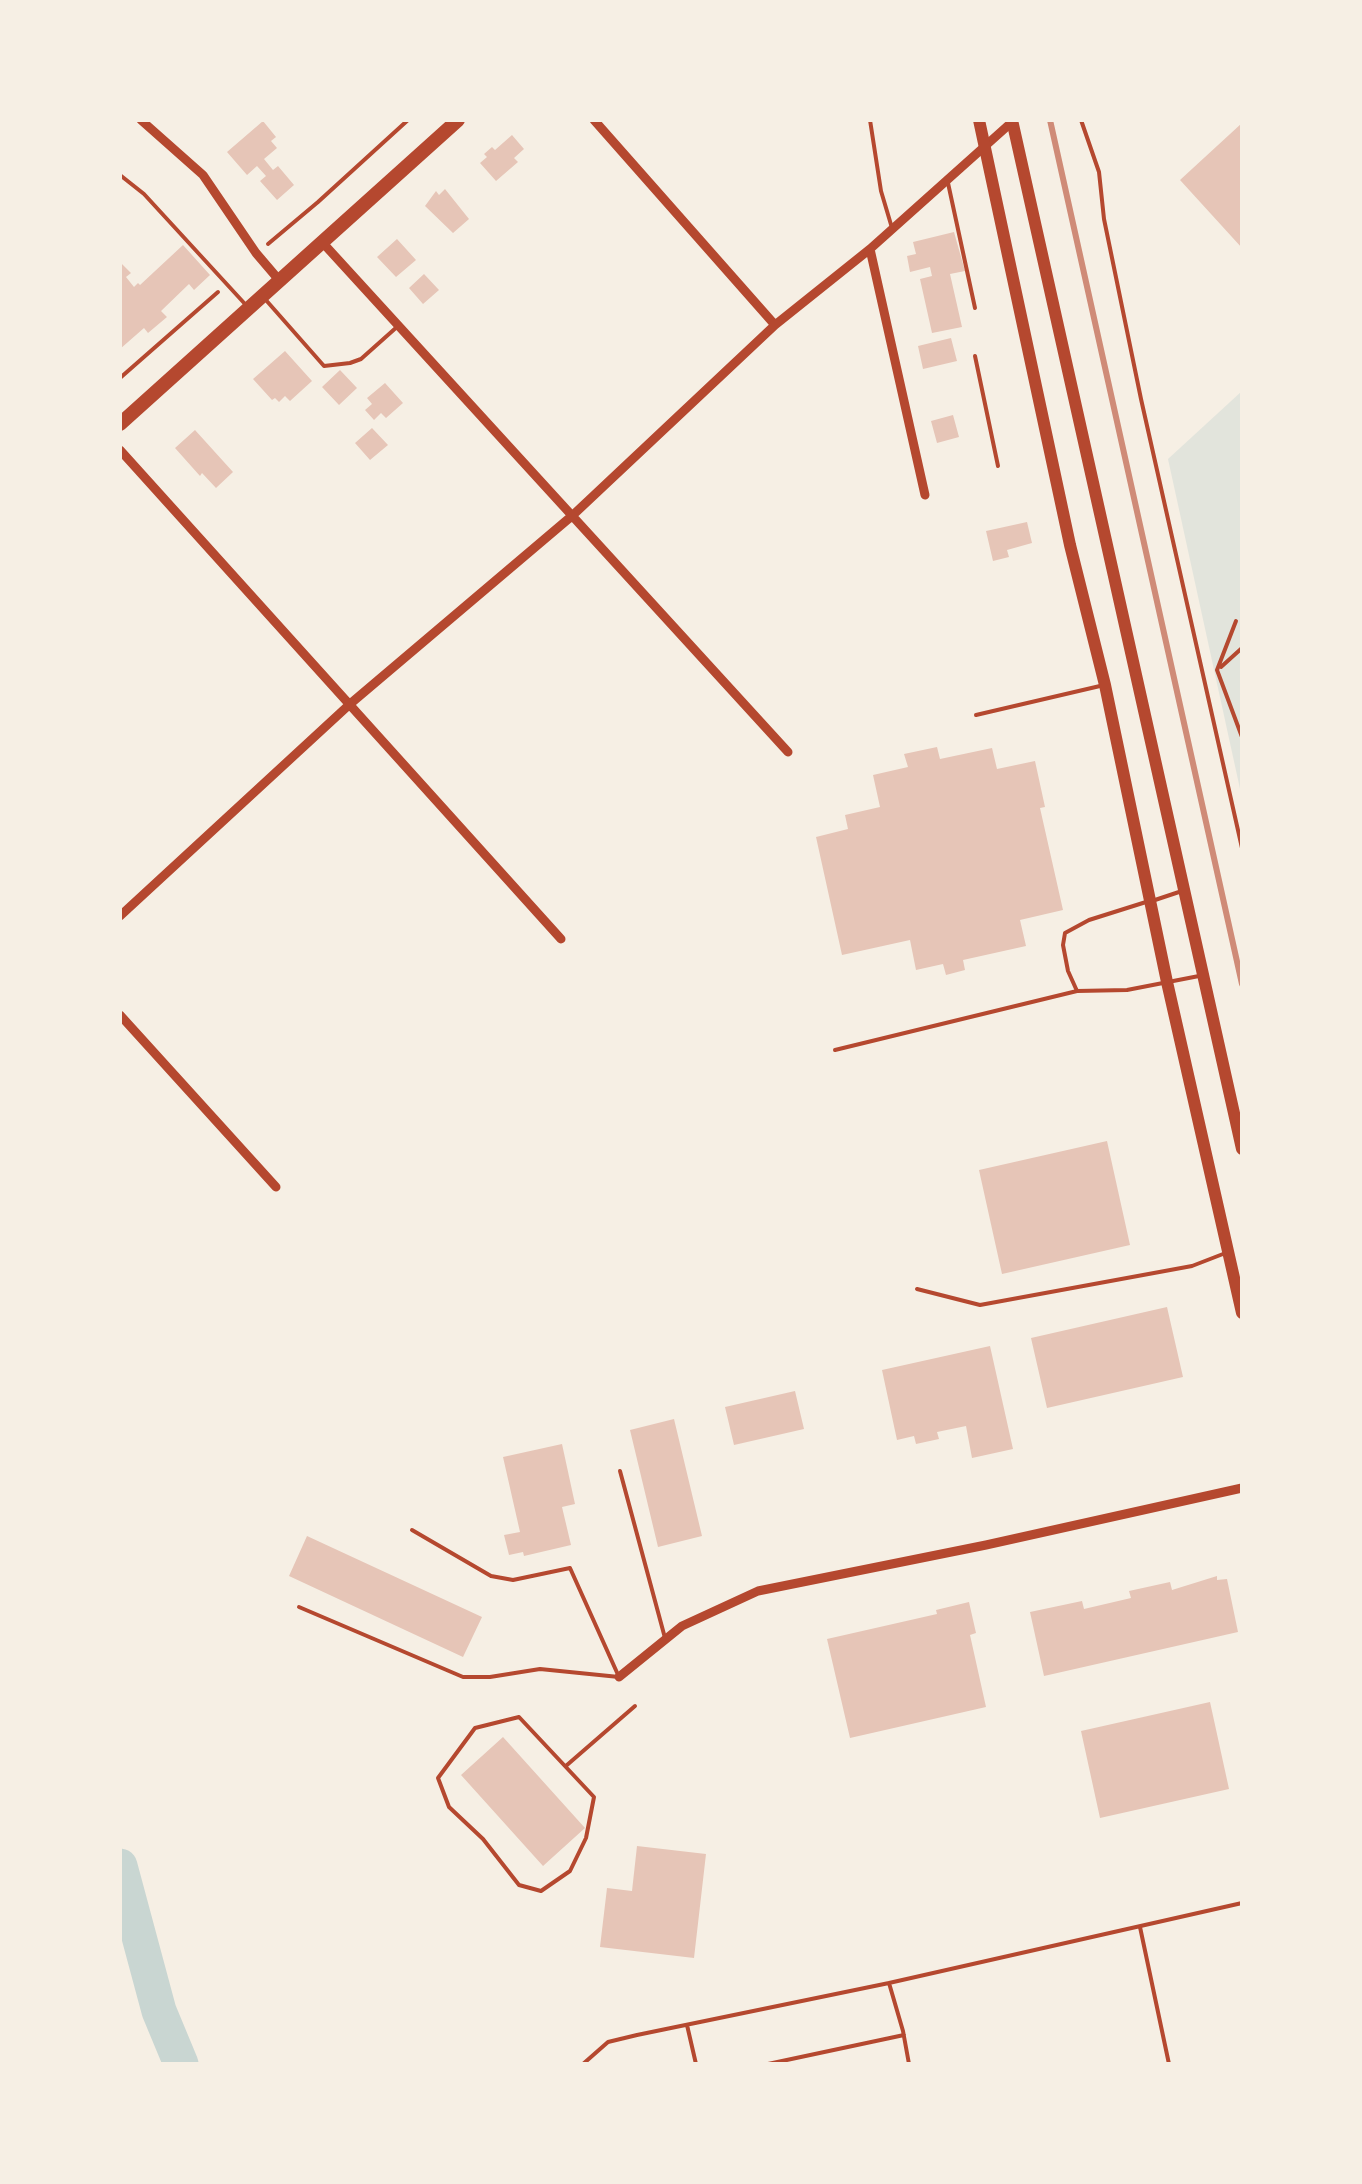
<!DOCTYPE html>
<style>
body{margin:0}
#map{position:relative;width:1362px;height:2184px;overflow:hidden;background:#f6efe4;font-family:Inter,sans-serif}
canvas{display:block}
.frame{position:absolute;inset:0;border:122px solid #f6efe4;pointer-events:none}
</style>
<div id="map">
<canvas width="1362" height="2184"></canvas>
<div class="frame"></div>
</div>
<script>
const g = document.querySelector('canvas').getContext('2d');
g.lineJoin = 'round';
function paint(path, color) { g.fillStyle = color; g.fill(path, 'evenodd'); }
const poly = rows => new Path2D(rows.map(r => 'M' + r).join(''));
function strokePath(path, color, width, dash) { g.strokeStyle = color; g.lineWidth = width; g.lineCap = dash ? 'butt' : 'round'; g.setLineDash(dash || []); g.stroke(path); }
const green = poly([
 [1242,391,1242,798,1168,459]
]);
const river = poly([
 [120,1866,159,2011,181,2064]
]);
const building = poly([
 [263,121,276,137,271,141,277,148,264,159,273,170,278,166,294,185,277,200,260,181,266,176,257,166,247,175,227,152],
 [1242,123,1242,248,1180,180],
 [512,135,524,149,514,158,518,162,496,181,480,163,487,157,484,154,492,147,495,150],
 [445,189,469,219,453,233,425,206,436,191,439,195],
 [954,232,965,271,950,274,962,327,932,333,920,279,932,276,930,267,910,272,907,256,916,254,913,242],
 [397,239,416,260,396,277,377,257],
 [183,245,210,275,194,290,189,284,161,311,167,317,148,333,144,328,120,349,120,262,131,273,126,277,134,287,138,283,140,285],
 [424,274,439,290,423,304,409,288],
 [951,338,957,361,923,369,918,346],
 [285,351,312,381,290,401,285,396,279,402,275,398,272,400,253,379],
 [340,370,357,388,339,405,322,387],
 [385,383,403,403,386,418,381,413,374,420,365,410,372,404,367,398],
 [953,415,959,437,937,443,931,421],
 [372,428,388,445,370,460,355,443],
 [195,430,233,472,216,488,202,473,200,476,175,448],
 [1027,522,1032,543,1007,550,1009,557,993,561,986,531],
 [937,747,940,759,992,748,997,769,1035,761,1045,807,1040,808,1063,910,1020,920,1026,946,963,960,965,970,946,975,943,964,916,970,910,940,842,955,816,837,848,829,845,815,880,807,873,775,908,767,904,754],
 [1107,1141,1130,1245,1002,1274,979,1170],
 [1167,1307,1183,1377,1047,1408,1031,1338],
 [990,1346,1013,1449,972,1458,966,1426,937,1432,939,1439,916,1444,914,1436,897,1440,882,1370],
 [795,1391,804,1429,734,1445,725,1407],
 [674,1419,702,1536,658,1547,630,1430],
 [562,1444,575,1504,562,1507,571,1545,524,1556,523,1552,509,1555,504,1535,520,1532,503,1457],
 [307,1536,482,1617,463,1657,289,1576],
 [1217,1576,1217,1580,1227,1579,1238,1632,1044,1676,1030,1612,1082,1601,1084,1609,1131,1598,1129,1591,1170,1582,1172,1590],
 [969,1602,976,1633,970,1635,986,1707,850,1738,827,1639,937,1614,936,1610],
 [1210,1702,1229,1789,1100,1818,1081,1731],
 [503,1737,585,1828,543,1866,461,1775],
 [637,1846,706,1854,694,1958,600,1947,607,1888,632,1891]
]);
const path = poly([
 [1081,120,1099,172,1104,219,1141,399,1242,848],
 [268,244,318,202,408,120],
 [120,378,218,292],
 [1236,621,1217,670,1242,737],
 [1221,667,1242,648]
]);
const service = poly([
 [870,120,881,191,892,228],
 [120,175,144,194,245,304],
 [948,183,975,308],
 [265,299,324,366,350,363,361,359,398,326],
 [975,356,998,466],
 [976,715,1100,686],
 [1155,900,1179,892],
 [1146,902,1089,920,1065,933,1063,945,1068,971,1077,991,1127,990,1199,976],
 [835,1050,1077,991],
 [917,1289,980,1305,1192,1266,1223,1254],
 [620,1471,665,1638],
 [412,1530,491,1576,513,1580,570,1568,619,1677],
 [299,1607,463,1677,490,1677,540,1669,619,1677],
 [519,1717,594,1797,586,1838,570,1871,541,1891,519,1885,483,1839,449,1807,438,1778,475,1728,519,1717],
 [567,1765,635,1706],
 [1140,1927,1169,2064],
 [889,1983,903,2031,909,2064],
 [687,2025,696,2064],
 [583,2064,608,2042,637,2035,889,1983,1242,1903],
 [768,2064,904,2035]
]);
const minor = poly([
 [141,120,203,175,256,253,279,280],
 [594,120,775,325],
 [322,242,788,752],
 [870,249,925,495],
 [120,450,561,939],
 [120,916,350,704,573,515,775,325,870,249,1012,122],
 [120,1015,276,1187],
 [619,1677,682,1626,758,1591,986,1545,1242,1488]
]);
const secondary = poly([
 [979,120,1070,545,1105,685,1167,982,1242,1313],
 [1012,120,1242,1149]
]);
const primary = poly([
 [120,424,458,120]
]);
const rail = poly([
 [1050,120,1242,984]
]);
paint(green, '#e2e4dc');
strokePath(river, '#c9d6d2', 35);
paint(building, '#e6c5b7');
strokePath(path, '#b5482f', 4);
strokePath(service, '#b5482f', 4);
strokePath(minor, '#b5482f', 9);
strokePath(secondary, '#b5482f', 12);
strokePath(primary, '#b5482f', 14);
strokePath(rail, '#cf8b77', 6);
</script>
